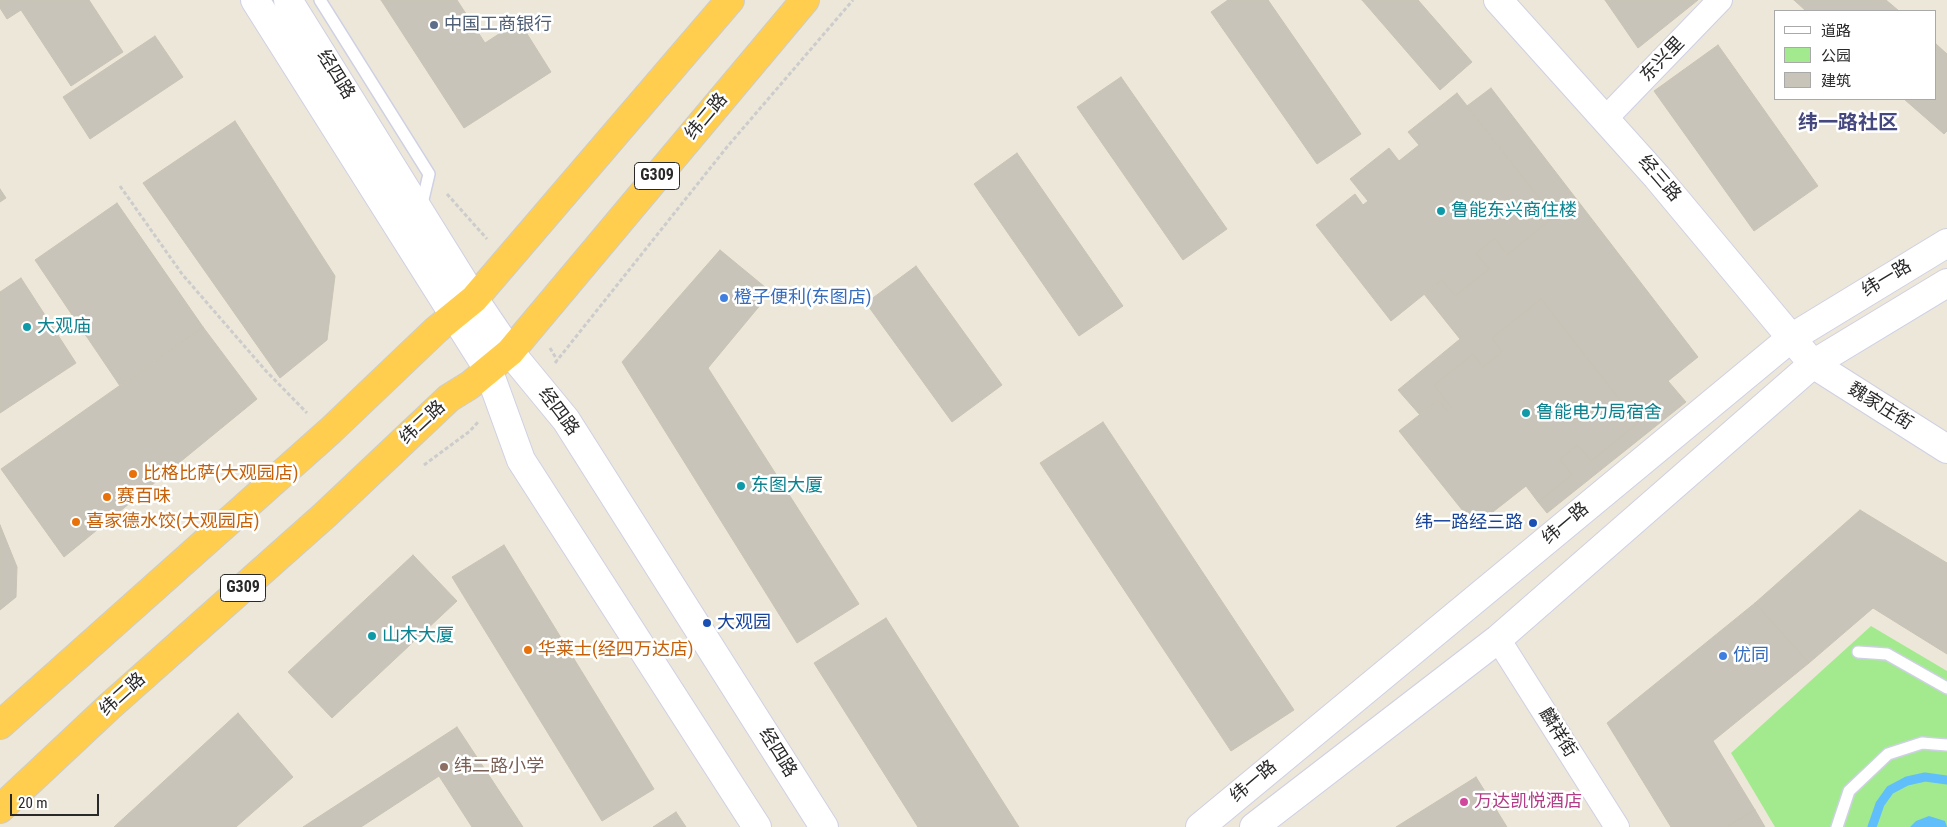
<!DOCTYPE html>
<meta charset="utf-8">
<style>
body{margin:0}
#map{position:relative;width:1947px;height:827px;overflow:hidden;background:#ede7d9;font-family:"Roboto Condensed","Noto Sans SC",sans-serif}
canvas{display:block}
.legend{position:absolute;left:1774px;top:10px;width:162px;height:90px;box-sizing:border-box;background:#fff;border:1px solid #a9a9a9;margin:0;padding:6px 9px;list-style:none;font-size:15px;color:#292929}
.legend li{display:flex;align-items:center;gap:10px;height:25px}
.legend b{width:25px;border:1px solid #a9a9a9}
.scale{position:absolute;left:10px;top:794px;width:89px;height:22px;box-sizing:border-box;border:2px solid #292929;border-top:0;padding-left:6px;font-size:15px;line-height:18px;white-space:nowrap;color:#292929;-webkit-text-stroke:4px #fff;paint-order:stroke}
</style>
<div id="map">
<canvas width="1947" height="827"></canvas>
<ul class="legend">
<li><b style="height:6px;background:#fff"></b>道路</li>
<li><b style="height:14px;background:#a3ea8f"></b>公园</li>
<li><b style="height:14px;background:#c8c4b9"></b>建筑</li>
</ul>
<div class="scale">20 m</div>
</div>
<script>
const g = document.querySelector('canvas').getContext('2d');
g.lineJoin = 'round';
function paint(path, color) { g.fillStyle = color; g.fill(path, 'evenodd'); }
const poly = rows => new Path2D(rows.map(r => 'M' + r).join(''));
function strokePath(path, color, width, dash) { g.strokeStyle = color; g.lineWidth = width; g.lineCap = dash ? 'butt' : 'round'; g.setLineDash(dash || []); g.stroke(path); }
function drawText(font, color, halo, rows, align = 'center') {
  g.font = font + ' "Roboto Condensed","Noto Sans SC",sans-serif'; g.lineWidth = 5; g.setLineDash([]); g.textBaseline = 'middle'; g.strokeStyle = halo; g.fillStyle = color; for (const [text, x, y, turn = 0] of rows) {
    g.save(); g.translate(x, y); g.rotate((+turn || 0) * Math.PI / 180); g.textAlign = isNaN(turn) ? turn : align; if (halo) g.strokeText(text, 0, 0); g.fillText(text, 0, 0); g.restore();
  }
}
const green = poly([
 [1871,626,1947,671,1947,827,1775,827,1731,753]
]);
const water = poly([
 [1929,816,1945,821,1947,827,1910,827,1916,821]
]);
const stream = poly([
 [1872,827,1880,804,1890,790,1907,781,1925,777,1947,780]
]);
const building = poly([
 [0,0,89,0,123,52,71,86,21,10,7,19,0,8,0,0],
 [381,0,457,0,485,43,519,21,551,72,464,128,381,0],
 [1228,0,1268,0,1361,134,1317,164,1211,12,1228,0],
 [1362,0,1418,0,1472,62,1440,90,1362,0],
 [1605,0,1698,0,1638,48,1605,0],
 [1794,0,1886,0,1899,11,1806,11,1794,0],
 [155,36,183,77,90,139,63,97,155,36],
 [1936,44,1947,54,1947,131,1944,134,1904,99,1936,99,1936,44],
 [1718,45,1818,186,1754,231,1654,91,1718,45],
 [1121,77,1227,229,1183,260,1077,107,1121,77],
 [1491,88,1698,357,1668,381,1686,402,1547,513,1538,502,1572,475,1560,459,1578,445,1591,461,1638,423,1541,299,1492,338,1502,352,1483,367,1473,354,1434,385,1451,407,1447,411,1438,400,1420,415,1398,390,1460,339,1424,294,1442,280,1455,296,1489,269,1476,253,1495,238,1507,255,1554,217,1467,106,1491,88],
 [1457,93,1554,217,1507,255,1495,238,1476,253,1489,269,1455,296,1442,280,1391,321,1316,225,1355,194,1363,205,1368,201,1350,179,1389,148,1399,161,1419,145,1408,132,1457,93],
 [235,121,335,276,327,340,280,378,143,183,235,121],
 [1017,153,1123,306,1079,336,974,184,1017,153],
 [0,189,6,198,0,202,0,189],
 [117,203,203,327,120,386,35,260,117,203],
 [720,250,771,292,708,368,859,604,797,643,622,362,720,250],
 [916,266,1002,385,952,422,866,303,916,266],
 [21,278,76,363,0,413,0,292,21,278],
 [1541,299,1638,423,1591,461,1578,445,1560,459,1572,475,1538,502,1526,486,1475,526,1399,431,1438,400,1447,411,1451,407,1434,385,1473,354,1483,367,1502,352,1492,338,1541,299],
 [203,327,257,399,64,557,1,469,203,327],
 [1103,422,1294,710,1231,751,1040,463,1103,422],
 [1860,510,1947,563,1947,654,1873,608,1809,663,1755,603,1860,510],
 [0,525,17,567,16,597,0,610,0,525],
 [504,545,654,789,602,821,452,577,504,545],
 [413,555,457,601,332,718,288,672,413,555],
 [1755,603,1809,663,1713,741,1755,810,1726,827,1671,827,1607,723,1755,603],
 [886,618,1019,827,918,827,814,663,886,618],
 [238,713,293,777,236,827,114,827,238,713],
 [457,727,523,827,472,827,439,776,361,827,303,827,457,727],
 [1476,777,1507,827,1396,827,1476,777],
 [1755,810,1765,827,1726,827,1755,810],
 [676,812,686,827,653,827,676,812]
]);
const path = poly([
 [120,186,182,274,266,371,307,413],
 [447,194,487,239],
 [550,348,557,360],
 [555,363,727,147,853,0],
 [424,465,470,431,478,422]
]);
const service = poly([
 [320,0,429,174,421,208],
 [1858,652,1887,654,1947,688],
 [1837,827,1849,791,1888,754,1922,743,1947,745]
]);
const minor = poly([
 [1605,119,1720,0],
 [1498,639,1617,827]
]);
const tertiary = poly([
 [1498,0,1657,177,1813,364,1947,449]
]);
const secondary = poly([
 [255,0,488,369,521,460,757,827],
 [288,0,474,299,510,352,566,420,824,827],
 [1200,827,1791,338,1947,243],
 [1254,827,1498,639,1813,364,1947,283]
]);
const trunk = poly([
 [0,725,330,431,436,330,474,299,730,0],
 [0,809,110,706,325,515,449,398,470,385,510,352,805,0]
]);
const markers = [
 [434,25,5,"#5c6f8a"],
 [1441,211,5,"#0f9aa8"],
 [724,298,5,"#3f7fe0"],
 [27,327,5,"#0f9aa8"],
 [1526,413,5,"#0f9aa8"],
 [133,474,5,"#e8710a"],
 [741,486,5,"#0f9aa8"],
 [107,497,5,"#e8710a"],
 [76,522,5,"#e8710a"],
 [1533,523,5,"#1a4fb4"],
 [707,623,5,"#1a4fb4"],
 [372,636,5,"#0f9aa8"],
 [528,650,5,"#e8710a"],
 [1723,656,5,"#3f7fe0"],
 [444,767,5,"#8d6e63"],
 [1464,802,5,"#d1479c"]
];
const shields = [
 [657,176,45],
 [243,588,45]
];
const shieldNames = [
 ["G309",657,176],
 ["G309",243,588]
];
const serviceNames = [
 ["中国工商银行",444,25]
];
const streetNames = [
 ["东兴里",1663,60,-46],
 ["经四路",335,75,58],
 ["纬二路",707,117,-50],
 ["经三路",1659,179,49],
 ["纬一路",1887,279,-31],
 ["魏家庄街",1880,407,32],
 ["经四路",558,412,53],
 ["纬二路",423,423,-43],
 ["纬一路",1566,524,-40],
 ["纬二路",123,695,-42],
 ["麟祥街",1557,733,58],
 ["经四路",777,753,58],
 ["纬一路",1254,782,-40]
];
const cultureNames = [
 ["鲁能东兴商住楼",1451,211],
 ["大观庙",37,327],
 ["鲁能电力局宿舍",1536,413],
 ["东图大厦",751,486],
 ["山木大厦",382,636]
];
const shopNames = [
 ["橙子便利(东图店)",734,298],
 ["优同",1733,656]
];
const foodNames = [
 ["比格比萨(大观园店)",143,474],
 ["赛百味",117,497],
 ["喜家德水饺(大观园店)",86,522],
 ["华莱士(经四万达店)",538,650]
];
const transitNames = [
 ["纬一路经三路",1523,523],
 ["大观园",717,623,"left"]
];
const educationNames = [
 ["纬二路小学",454,767]
];
const hotelNames = [
 ["万达凯悦酒店",1474,802]
];
const quarterNames = [
 ["纬一路社区",1848,124]
];
paint(green, '#a3ea8f');
paint(water, '#60bffb');
strokePath(stream, '#60bffb', 9);
paint(building, '#c8c4b9');
strokePath(building, '#c8c3b3', 1);
strokePath(service, '#ced0e4', 14);
strokePath(minor, '#ced0e4', 26);
strokePath(tertiary, '#ced0e4', 30);
strokePath(secondary, '#ced0e4', 30);
strokePath(trunk, '#ccc', 30);
strokePath(path, '#ccc', 3, [4, 2.5]);
strokePath(service, '#fff', 11);
strokePath(minor, '#fff', 24);
strokePath(tertiary, '#fff', 28);
strokePath(secondary, '#fff', 28);
strokePath(trunk, '#ffce4f', 28);
for (const [x, y, r, color] of markers) { const dot = new Path2D(); dot.arc(x, y, r, 0, 2 * Math.PI); g.fillStyle = color; g.fill(dot); strokePath(dot, '#fff', 2); }
for (const [x, y, w] of shields) { const box = new Path2D(); box.roundRect(x - w / 2, y - 13.5, w, 27, 4); g.fillStyle = '#fff'; g.fill(box); strokePath(box, '#292929', 1); }
drawText('bold 16px', '#292929', null, shieldNames);
drawText('18px', '#4e5e75', '#fff', serviceNames, 'left');
drawText('18px', '#292929', '#fff', streetNames);
drawText('18px', '#0d838f', '#fff', cultureNames, 'left');
drawText('18px', '#366cbe', '#fff', shopNames, 'left');
drawText('18px', '#c56008', '#fff', foodNames, 'left');
drawText('18px', '#164399', '#fff', transitNames, 'right');
drawText('18px', '#785e54', '#fff', educationNames, 'left');
drawText('18px', '#b23c85', '#fff', hotelNames, 'left');
drawText('bold 20px', '#45487e', '#fff', quarterNames);
</script>
